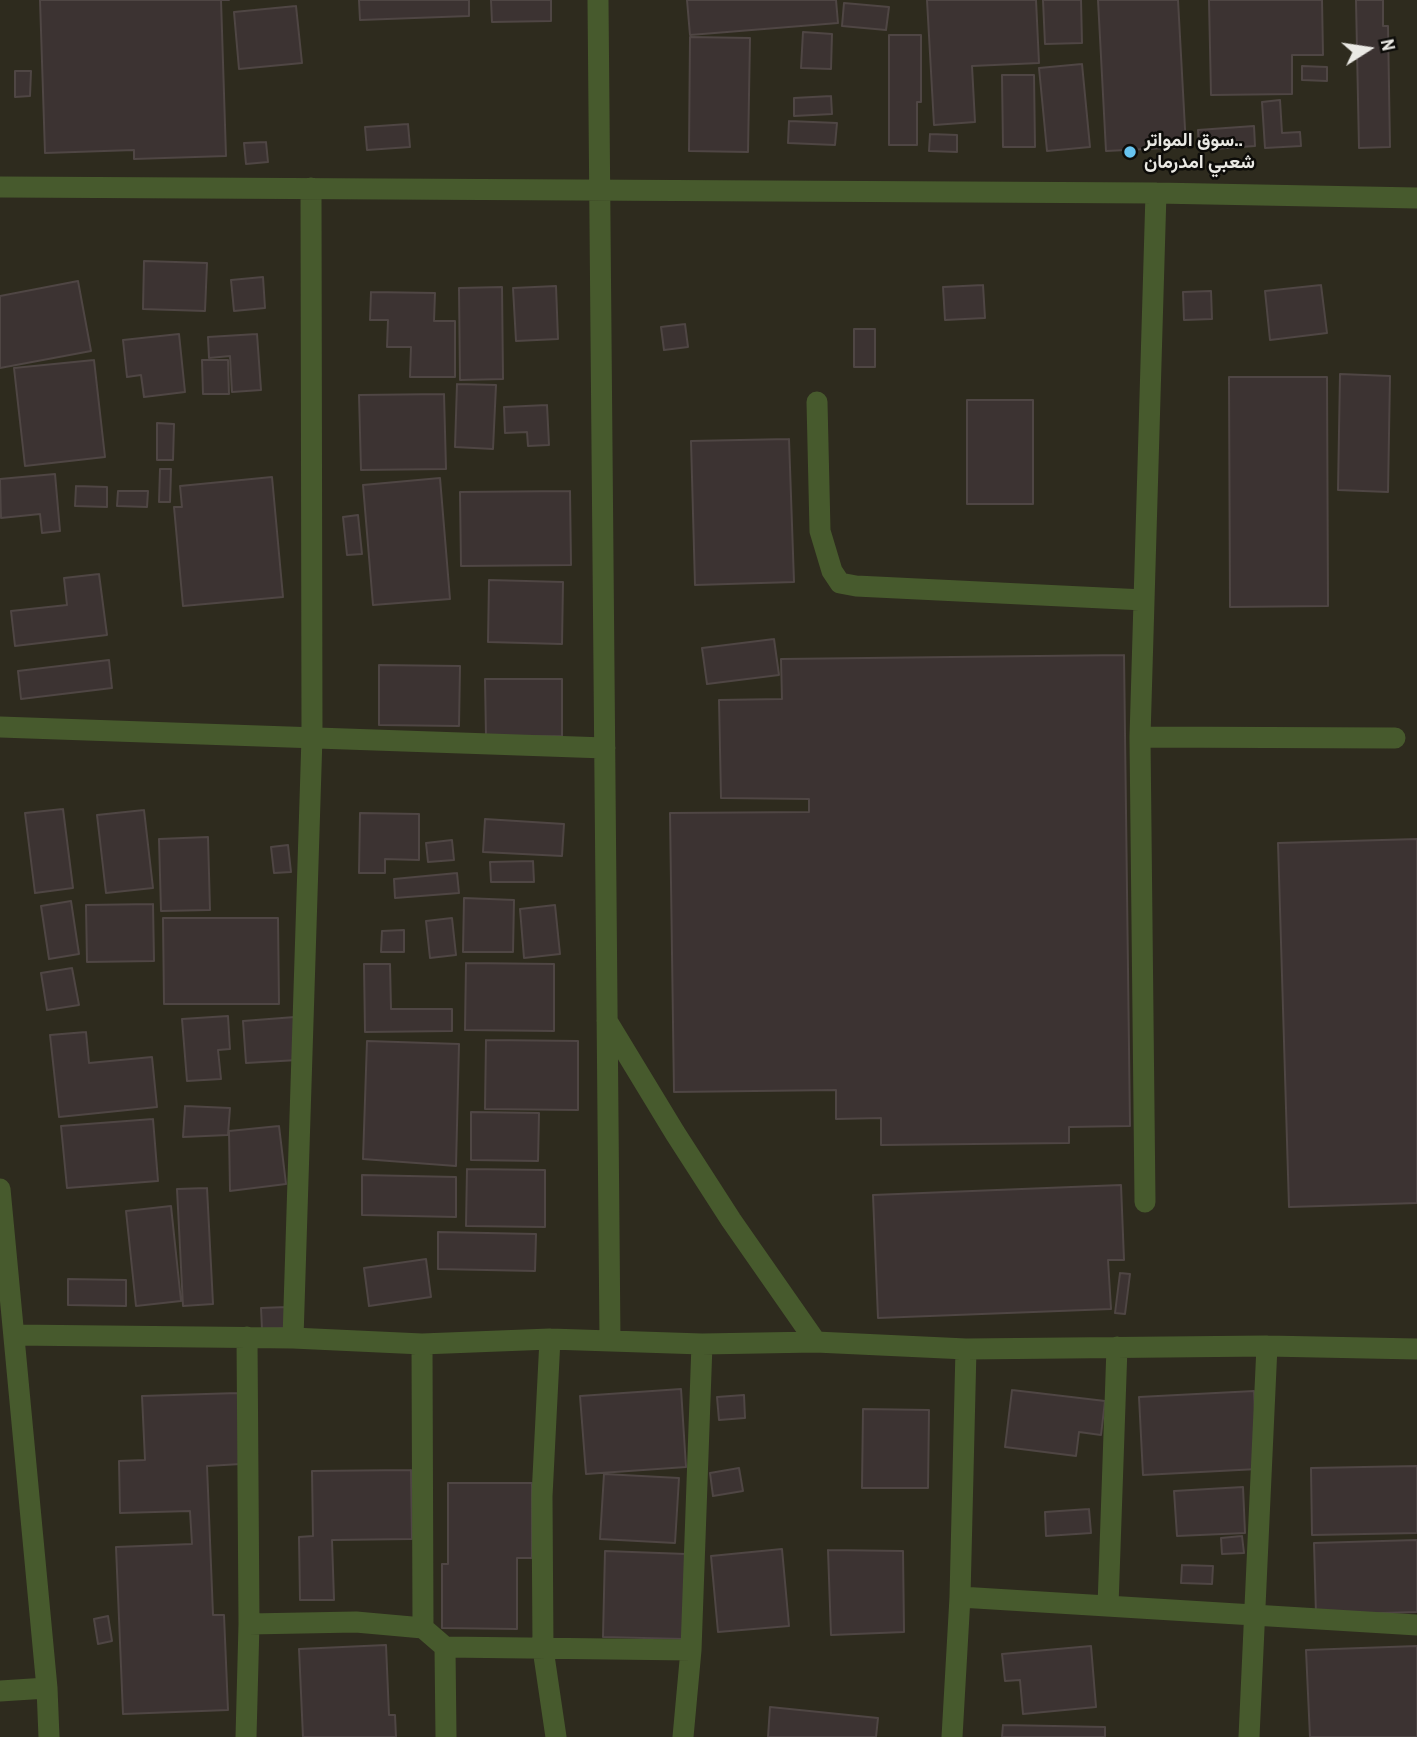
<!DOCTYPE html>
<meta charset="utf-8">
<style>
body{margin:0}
#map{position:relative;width:1417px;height:1737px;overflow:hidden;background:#25231c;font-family:"Archivo Narrow",sans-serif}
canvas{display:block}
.north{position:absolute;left:1333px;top:14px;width:70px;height:70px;-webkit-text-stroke:5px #0d0c09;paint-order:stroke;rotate:78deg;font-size:19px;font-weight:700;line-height:28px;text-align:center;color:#eae9e4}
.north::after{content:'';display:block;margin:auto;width:24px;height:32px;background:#eae9e4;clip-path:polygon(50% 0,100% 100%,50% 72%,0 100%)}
</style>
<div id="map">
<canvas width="1417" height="1737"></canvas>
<div class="north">N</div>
</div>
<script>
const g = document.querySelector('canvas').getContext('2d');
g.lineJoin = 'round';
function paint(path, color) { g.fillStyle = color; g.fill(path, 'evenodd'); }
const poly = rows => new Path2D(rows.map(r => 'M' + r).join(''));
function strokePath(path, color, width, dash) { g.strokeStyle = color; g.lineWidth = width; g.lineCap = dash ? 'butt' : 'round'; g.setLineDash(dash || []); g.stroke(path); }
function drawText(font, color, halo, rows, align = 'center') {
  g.font = font + ' "Archivo Narrow",Vazirmatn,sans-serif'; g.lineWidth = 5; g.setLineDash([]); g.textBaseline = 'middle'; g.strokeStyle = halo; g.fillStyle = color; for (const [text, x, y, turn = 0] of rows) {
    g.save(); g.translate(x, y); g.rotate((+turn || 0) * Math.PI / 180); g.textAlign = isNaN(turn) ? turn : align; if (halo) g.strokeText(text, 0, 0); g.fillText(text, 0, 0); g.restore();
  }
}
const built = poly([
 [0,0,1417,0,1417,1737,0,1737]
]);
const building = poly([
 [40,0,229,0,221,0,226,156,134,159,134,150,45,153,40,0],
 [359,0,469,0,469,16,360,20,359,0],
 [491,0,551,0,551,21,492,22,491,0],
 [687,0,836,0,838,23,690,35,687,0],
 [927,0,1036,0,1039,63,972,66,975,122,934,125,927,0],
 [1043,0,1081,0,1082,43,1045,44,1043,0],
 [1098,0,1178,0,1186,147,1106,151,1098,0],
 [1209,0,1322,0,1323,55,1292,55,1292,94,1211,95,1209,0],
 [1356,0,1383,0,1383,26,1388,26,1390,147,1359,148,1356,0],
 [844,3,889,7,886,30,842,26,844,3],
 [296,6,302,63,239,69,234,12,296,6],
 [803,32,832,34,831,69,801,68,803,32],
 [889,35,921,35,921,102,917,102,917,145,889,145,889,35],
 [690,37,750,38,748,152,689,151,690,37],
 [1082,64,1090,147,1047,151,1039,68,1082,64],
 [1302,66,1327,67,1327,81,1302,80,1302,66],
 [15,71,31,71,30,96,15,97,15,71],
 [1002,75,1034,75,1035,147,1003,147,1002,75],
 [831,96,832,114,794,116,794,98,831,96],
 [1280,100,1282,133,1300,132,1301,146,1265,148,1262,102,1280,100],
 [789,121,837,123,835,145,788,143,789,121],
 [408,124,410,147,367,150,365,127,408,124],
 [1254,126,1255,146,1199,150,1198,130,1254,126],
 [930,134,957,135,957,152,929,151,930,134],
 [266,142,268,162,246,164,244,143,266,142],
 [144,261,207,263,205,311,143,309,144,261],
 [263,277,265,308,234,311,231,280,263,277],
 [78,281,91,351,0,368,0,296,78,281],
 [983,285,985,318,945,320,943,287,983,285],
 [1321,285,1327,333,1270,340,1265,291,1321,285],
 [556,286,558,339,516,341,513,288,556,286],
 [502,287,503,379,460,380,459,288,502,287],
 [1211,291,1212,319,1184,320,1183,292,1211,291],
 [371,292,435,293,434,321,455,321,455,377,410,377,411,347,387,347,388,320,370,320,371,292],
 [685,324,688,347,664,350,661,327,685,324],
 [854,329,875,329,875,367,854,367,854,329],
 [179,334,185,392,144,397,141,375,127,377,123,340,179,334],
 [257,334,261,390,232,392,230,356,209,358,208,337,257,334],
 [94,360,105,457,25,466,14,368,94,360],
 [202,360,228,360,229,394,203,394,202,360],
 [1340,374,1390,376,1388,492,1338,490,1340,374],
 [1229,377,1327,377,1328,606,1230,607,1229,377],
 [457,384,496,385,493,449,455,447,457,384],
 [444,394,446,469,361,470,359,395,444,394],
 [967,400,1033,400,1033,504,967,504,967,400],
 [547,405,549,445,528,446,527,432,505,433,504,407,547,405],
 [157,423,174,424,173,460,157,460,157,423],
 [789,439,794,582,695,585,691,441,789,439],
 [160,469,171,469,170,502,159,502,160,469],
 [55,474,60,531,42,533,40,514,1,518,0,479,55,474],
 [272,477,283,597,183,606,174,507,182,507,180,486,272,477],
 [440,478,450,599,373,605,363,485,440,478],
 [76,486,107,487,107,507,75,506,76,486],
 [118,491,148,491,147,507,117,506,118,491],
 [570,491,571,565,461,566,460,492,570,491],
 [358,515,362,554,347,555,343,517,358,515],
 [99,574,107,635,15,646,11,611,67,605,64,578,99,574],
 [489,580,563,582,562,644,488,642,489,580],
 [774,639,779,675,707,684,702,648,774,639],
 [1124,655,1130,1126,1069,1127,1069,1143,881,1145,881,1118,836,1119,836,1090,674,1092,670,813,809,812,809,799,721,798,719,700,782,699,781,659,1124,655],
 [109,660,112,688,21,699,18,671,109,660],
 [379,665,460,666,459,726,379,725,379,665],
 [485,679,562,679,562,736,486,737,485,679],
 [63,809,73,888,35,893,25,813,63,809],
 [144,810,153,888,106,893,97,815,144,810],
 [360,813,419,814,419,860,385,859,385,873,359,873,360,813],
 [485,819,564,824,562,856,483,852,485,819],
 [208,837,210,910,161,911,159,839,208,837],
 [1417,839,1417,1203,1289,1207,1278,843,1417,839],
 [452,840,454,860,428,862,426,843,452,840],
 [288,845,291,872,274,873,271,847,288,845],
 [533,861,534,882,491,882,490,862,533,861],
 [457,873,459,893,395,898,394,879,457,873],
 [464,898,514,900,513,952,463,952,464,898],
 [71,901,79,954,49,959,41,906,71,901],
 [153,904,154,961,87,962,86,905,153,904],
 [555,905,560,954,524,958,520,909,555,905],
 [163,918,278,918,279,1004,164,1004,163,918],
 [452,918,456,955,430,958,426,921,452,918],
 [404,930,404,952,381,952,382,931,404,930],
 [466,963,554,964,554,1031,465,1030,466,963],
 [364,964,390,964,391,1009,452,1009,452,1031,365,1032,364,964],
 [72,968,79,1005,47,1010,41,973,72,968],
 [228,1016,230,1049,218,1050,221,1079,187,1081,182,1019,228,1016],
 [295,1017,298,1060,246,1063,243,1021,295,1017],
 [86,1032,89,1063,152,1057,157,1107,59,1117,50,1035,86,1032],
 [486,1040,578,1041,578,1110,485,1109,486,1040],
 [367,1041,459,1044,456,1166,363,1159,367,1041],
 [185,1106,230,1108,228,1135,183,1137,185,1106],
 [471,1112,539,1113,538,1161,471,1160,471,1112],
 [153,1119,158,1181,67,1188,61,1126,153,1119],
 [279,1126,286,1184,230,1191,229,1131,279,1126],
 [467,1169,545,1170,545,1227,466,1226,467,1169],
 [362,1175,456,1177,456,1217,362,1215,362,1175],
 [1121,1185,1124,1260,1108,1260,1111,1309,878,1318,873,1195,1121,1185],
 [207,1188,213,1304,183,1306,177,1189,207,1188],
 [171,1206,181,1301,136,1306,126,1211,171,1206],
 [438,1232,536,1234,535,1271,438,1269,438,1232],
 [426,1259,431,1297,369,1306,364,1268,426,1259],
 [1120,1273,1130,1274,1125,1314,1115,1313,1120,1273],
 [68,1279,126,1280,126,1306,68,1305,68,1279],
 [287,1307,288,1328,262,1329,261,1308,287,1307],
 [681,1389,686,1467,586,1474,580,1396,681,1389],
 [1012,1390,1105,1401,1101,1435,1079,1432,1076,1456,1005,1447,1012,1390],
 [1254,1391,1258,1469,1143,1475,1139,1397,1254,1391],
 [238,1393,241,1464,207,1466,213,1615,224,1615,228,1710,123,1714,116,1547,192,1544,190,1511,120,1513,119,1461,145,1460,142,1396,238,1393],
 [744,1395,745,1418,719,1420,717,1397,744,1395],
 [863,1409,929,1410,928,1488,862,1488,863,1409],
 [1417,1466,1417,1533,1312,1535,1311,1468,1417,1466],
 [739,1468,743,1491,713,1496,710,1473,739,1468],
 [411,1470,412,1539,332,1540,334,1600,300,1600,299,1537,313,1536,312,1471,411,1470],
 [604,1474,679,1478,675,1543,600,1539,604,1474],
 [448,1483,532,1483,532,1558,517,1558,517,1629,442,1628,442,1564,448,1564,448,1483],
 [1243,1487,1245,1533,1177,1536,1174,1491,1243,1487],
 [1089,1509,1091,1533,1046,1536,1045,1512,1089,1509],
 [1242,1536,1244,1553,1222,1554,1221,1538,1242,1536],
 [1417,1540,1417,1612,1316,1615,1314,1543,1417,1540],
 [782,1549,789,1626,718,1632,711,1556,782,1549],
 [828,1550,903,1551,904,1632,831,1635,828,1550],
 [605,1551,686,1554,684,1639,603,1637,605,1551],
 [1182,1565,1213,1566,1212,1584,1181,1583,1182,1565],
 [108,1616,112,1641,98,1644,94,1619,108,1616],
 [386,1645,389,1715,395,1715,396,1737,303,1737,299,1649,386,1645],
 [1091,1646,1096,1707,1023,1714,1020,1680,1005,1681,1002,1654,1091,1646],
 [1417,1646,1417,1737,1310,1737,1306,1650,1417,1646],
 [770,1707,878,1718,876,1737,768,1737,770,1707],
 [1003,1725,1105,1727,1105,1737,1002,1737,1003,1725]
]);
const minor = poly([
 [598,0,610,1340],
 [0,187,1156,193,1417,198],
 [817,402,820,531,832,571,840,583,856,586,1144,600],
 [0,727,605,748],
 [1140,737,1395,738],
 [607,1021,675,1133,731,1220,816,1342],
 [0,1189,47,1688,49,1737],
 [1145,1202,1140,737,1156,193],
 [14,1335,293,1338,422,1344,550,1339,702,1344,816,1342,966,1349,1267,1346,1417,1349],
 [293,1338,312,737,311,188],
 [550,1339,542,1496,543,1649,556,1737],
 [422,1344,423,1628],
 [960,1597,1417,1625],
 [1108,1606,1117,1347],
 [249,1624,356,1622,423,1628,445,1647,691,1650],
 [445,1647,446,1737],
 [0,1691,47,1688],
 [246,1737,249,1624,247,1337],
 [683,1737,691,1650,702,1344],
 [952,1737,960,1597,966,1349],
 [1249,1737,1267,1346]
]);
const markers = [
 [1130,152,7,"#67c4f0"]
];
const poiNames = [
 ["سوق المواتر..",1144,141],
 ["شعبي امدرمان",1144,163]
];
paint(built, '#2e2b1e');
paint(building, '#3c3332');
strokePath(building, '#4f4644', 2);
strokePath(minor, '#475a2d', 21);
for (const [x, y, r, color] of markers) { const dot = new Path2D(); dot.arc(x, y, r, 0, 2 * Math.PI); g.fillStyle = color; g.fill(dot); strokePath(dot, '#0d0c09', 2.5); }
drawText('bold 19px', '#eae9e4', '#0d0c09', poiNames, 'left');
</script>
